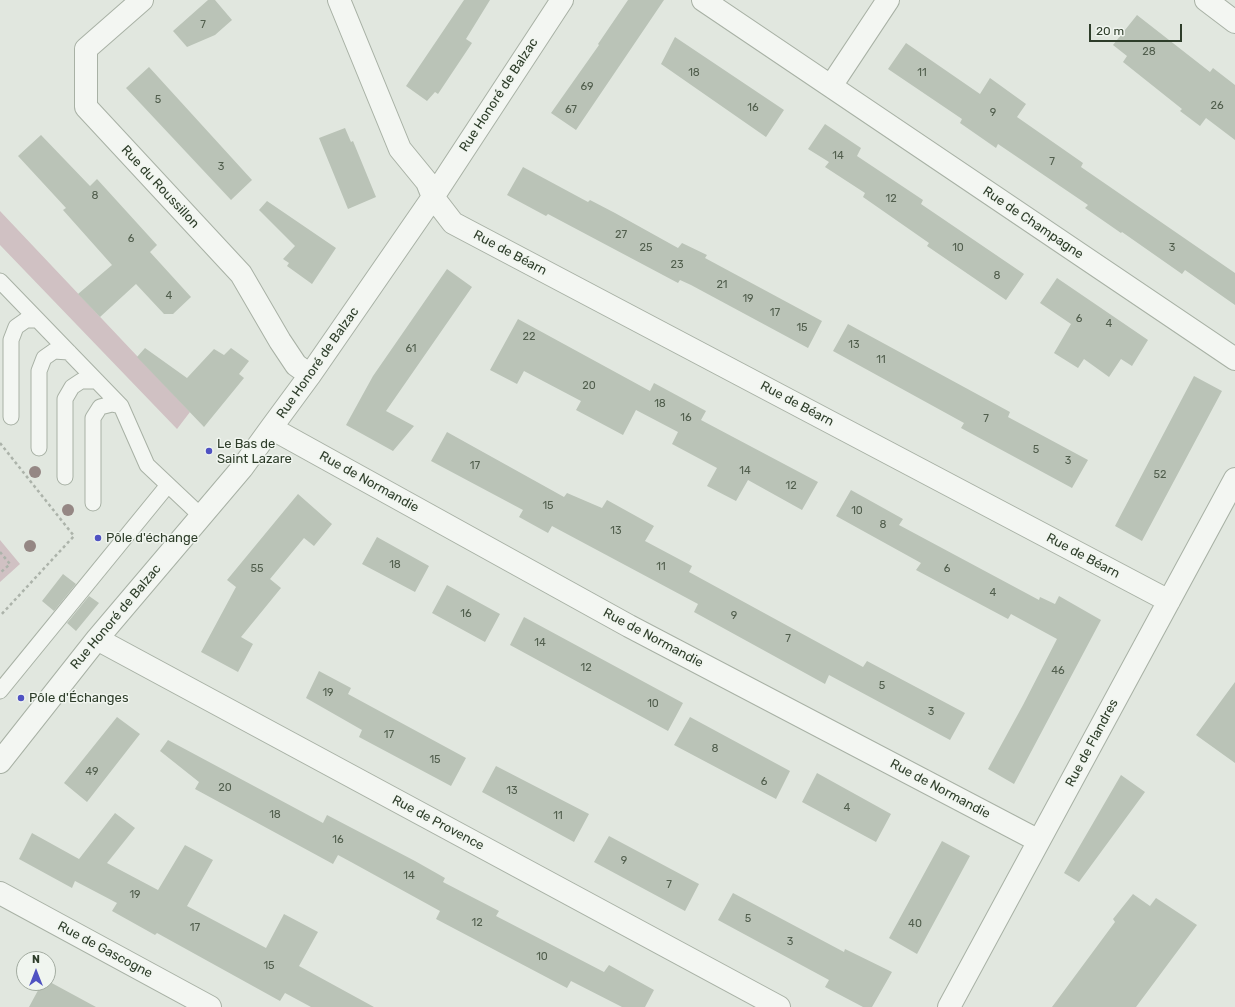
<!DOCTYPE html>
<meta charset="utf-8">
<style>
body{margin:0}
#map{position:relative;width:1235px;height:1007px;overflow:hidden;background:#e1e7df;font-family:Rubik,sans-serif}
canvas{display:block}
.north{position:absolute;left:16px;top:951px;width:40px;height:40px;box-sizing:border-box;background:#f0f5ef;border:1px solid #a2aba0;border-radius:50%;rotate:0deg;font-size:11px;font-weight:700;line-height:16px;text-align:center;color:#2e3d2a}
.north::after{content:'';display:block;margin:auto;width:14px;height:18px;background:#4f52c2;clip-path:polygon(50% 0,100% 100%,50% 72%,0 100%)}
.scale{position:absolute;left:1089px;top:24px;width:93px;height:18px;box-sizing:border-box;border:2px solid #2e3d2a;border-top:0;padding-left:5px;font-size:12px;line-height:14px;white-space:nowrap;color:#2e3d2a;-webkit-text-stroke:3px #f0f5ef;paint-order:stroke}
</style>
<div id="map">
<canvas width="1235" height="1007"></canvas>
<div class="north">N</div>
<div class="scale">20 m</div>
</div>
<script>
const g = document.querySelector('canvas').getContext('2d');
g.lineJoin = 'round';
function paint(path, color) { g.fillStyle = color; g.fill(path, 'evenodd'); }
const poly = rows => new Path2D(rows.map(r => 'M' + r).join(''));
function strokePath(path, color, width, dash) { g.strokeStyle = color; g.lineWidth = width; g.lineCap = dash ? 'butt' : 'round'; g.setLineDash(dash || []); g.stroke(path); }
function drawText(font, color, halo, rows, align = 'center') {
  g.font = font + ' Rubik,sans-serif'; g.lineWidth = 3; g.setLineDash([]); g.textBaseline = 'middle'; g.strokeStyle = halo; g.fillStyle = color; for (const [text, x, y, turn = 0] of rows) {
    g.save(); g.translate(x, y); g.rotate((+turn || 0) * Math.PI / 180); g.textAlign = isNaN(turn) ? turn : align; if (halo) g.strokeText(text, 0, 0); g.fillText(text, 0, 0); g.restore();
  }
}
const green = poly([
 [0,211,190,412,177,429,0,245],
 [0,540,20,564,0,582]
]);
const building = poly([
 [208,0,215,0,232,20,215,35,187,47,173,31],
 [464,0,490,0,466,39,472,43,438,94,435,92,427,101,406,86],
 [628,0,664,0,576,130,551,113,599,45,598,44],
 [1137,15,1210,72,1213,68,1235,85,1235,140,1206,118,1200,126,1180,111,1182,109,1123,62,1127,56,1113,45],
 [675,37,784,110,766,137,661,64],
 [906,43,980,94,990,78,1026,104,1017,117,1083,163,1081,167,1235,273,1235,305,1185,270,1182,274,1122,232,1121,233,1085,208,1088,205,998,144,996,148,960,123,962,119,888,69],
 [149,67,252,180,231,200,126,88],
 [825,124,861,148,857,156,923,200,921,204,1024,274,1006,300,927,246,929,243,863,197,865,193,825,167,829,162,808,149],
 [345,128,351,142,353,141,376,197,348,209,319,138],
 [41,135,90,186,97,179,157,245,150,252,191,297,173,314,164,314,136,284,100,317,78,294,112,265,63,210,66,208,18,156],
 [523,167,588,202,590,200,615,213,678,248,682,243,707,255,705,258,822,321,808,348,691,285,680,280,678,283,548,214,546,216,507,195],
 [267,201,336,248,312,284,287,266,289,263,283,259,295,246,259,210],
 [447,269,472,287,386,411,414,426,393,451,346,425,373,376],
 [1057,278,1148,340,1132,366,1121,359,1109,377,1084,359,1078,368,1054,353,1071,324,1040,303],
 [518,319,650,391,654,383,706,411,701,420,818,482,802,510,748,480,736,501,707,486,717,468,672,444,678,432,636,410,623,435,576,410,581,401,524,371,517,384,490,370],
 [848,324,1010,412,1008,417,1088,460,1072,488,961,428,964,423,833,351],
 [145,348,187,378,214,349,224,355,231,348,249,361,239,374,244,378,204,427,137,357],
 [1194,376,1222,391,1142,541,1115,526],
 [447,432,564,497,567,493,602,508,607,500,654,526,645,541,692,566,689,572,863,667,867,661,965,713,950,740,829,675,825,684,694,612,698,604,552,526,548,533,519,517,523,510,431,461],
 [851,490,903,519,899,525,1039,600,1040,597,1055,604,1059,596,1101,620,1014,784,988,769,1023,705,1057,639,1011,614,1008,619,916,570,921,563,836,516],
 [298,494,332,524,314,546,304,538,270,579,281,588,241,637,253,644,238,672,201,652,236,587,227,580],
 [377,537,429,566,415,592,362,564],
 [63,574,76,584,54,611,42,601],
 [447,585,500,614,485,642,432,613],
 [89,596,99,603,76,631,67,623],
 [524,617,683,703,668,731,510,645],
 [319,671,351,688,348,694,466,758,451,786,359,737,362,730,306,698],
 [1235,682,1235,763,1196,735],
 [117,717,140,734,87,802,64,783],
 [690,717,790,771,776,799,674,745],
 [168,740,323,823,327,815,415,861,445,878,443,882,499,911,496,916,604,972,609,965,654,990,645,1007,622,1007,571,981,567,988,436,919,440,911,351,862,338,855,333,864,195,789,199,782,160,751],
 [496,766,589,814,574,842,482,792],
 [817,773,891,814,876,842,802,802],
 [1121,775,1145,792,1079,882,1064,873],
 [115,813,135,828,107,863,158,890,185,845,213,860,187,906,266,948,284,914,318,932,299,966,374,1007,311,1007,285,993,280,1001,157,933,155,935,112,911,117,903,75,881,72,888,19,859,32,833,79,859],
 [609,836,699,884,685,911,594,862],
 [942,841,970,856,917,954,889,938],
 [733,893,844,952,845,949,892,972,872,1007,863,1007,825,987,829,980,718,920],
 [1133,894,1150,906,1156,898,1197,925,1136,1007,1052,1007,1115,922,1113,919],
 [48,981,96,1007,29,1007,42,983,48,983]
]);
const path = poly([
 [0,443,74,536,0,616],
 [0,552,10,564,0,573]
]);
const service = poly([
 [0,281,121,406,147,465,200,515],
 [11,417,11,340,16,327,26,320,38,320],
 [39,448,39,371,44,358,54,351,69,352],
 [65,477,65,399,72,387,81,381,97,381],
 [93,503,93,418,100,407,112,404,121,406],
 [0,691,168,485]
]);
const minor = poly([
 [142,0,86,49,86,107,241,274,280,341,296,365,310,375],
 [339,0,400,149,427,182,433,197,453,223,1169,601],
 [703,0,1235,359],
 [1206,0,1235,22],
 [831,86,888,0],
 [271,428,629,626,1039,841],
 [97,639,779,1007],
 [0,762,97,639,242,468,271,428,310,375,433,197,562,0],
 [0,893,210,1007],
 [949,1007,1235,479]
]);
const trees = [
 [35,472],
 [68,510],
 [30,546]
];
const markers = [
 [209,451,4,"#4f52c2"],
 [98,538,4,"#4f52c2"],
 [21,698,4,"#4f52c2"]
];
const numberNames = [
 ["7",203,25],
 ["28",1149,52],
 ["18",694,73],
 ["11",922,73],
 ["69",587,87],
 ["5",158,100],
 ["26",1217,106],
 ["16",753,108],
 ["67",571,110],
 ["9",993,113],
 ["14",838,156],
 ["7",1052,162],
 ["3",221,167],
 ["8",95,196],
 ["12",891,199],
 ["27",621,235],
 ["6",131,239],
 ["25",646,248],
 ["10",958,248],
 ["3",1172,248],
 ["23",677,265],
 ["8",997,276],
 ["21",722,285],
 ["4",169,296],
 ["19",748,299],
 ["17",775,313],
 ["6",1079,319],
 ["4",1109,324],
 ["15",802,328],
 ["22",529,337],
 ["13",854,345],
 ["61",411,349],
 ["11",881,360],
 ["20",589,386],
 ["18",660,404],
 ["16",686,418],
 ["7",986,419],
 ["5",1036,450],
 ["3",1068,461],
 ["17",475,466],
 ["14",745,471],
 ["52",1160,475],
 ["12",791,486],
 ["15",548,506],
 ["10",857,511],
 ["8",883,525],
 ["13",616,531],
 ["18",395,565],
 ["11",661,567],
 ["55",257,569],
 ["6",947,569],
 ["4",993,593],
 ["16",466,614],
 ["9",734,616],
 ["7",788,639],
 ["14",540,643],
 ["12",586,668],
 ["46",1058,671],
 ["5",882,686],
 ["19",328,693],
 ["10",653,704],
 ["3",931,712],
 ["17",389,735],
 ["8",715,749],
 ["15",435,760],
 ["49",92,772],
 ["6",764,782],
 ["20",225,788],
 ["13",512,791],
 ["4",847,808],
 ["18",275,815],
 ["11",558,816],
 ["16",338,840],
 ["9",624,861],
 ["14",409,876],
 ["7",669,885],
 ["19",135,895],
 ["5",748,919],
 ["12",477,923],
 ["40",915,924],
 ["17",195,928],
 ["3",790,942],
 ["10",542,957],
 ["15",269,966]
];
const streetNames = [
 ["Rue Honoré de Balzac",499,95,-57],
 ["Rue du Roussillon",160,187,47],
 ["Rue de Champagne",1033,223,34],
 ["Rue de Béarn",510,253,28],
 ["Rue Honoré de Balzac",318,363,-55],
 ["Rue de Béarn",797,404,28],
 ["Rue de Normandie",369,482,29],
 ["Rue de Béarn",1083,556,28],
 ["Rue Honoré de Balzac",116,617,-50],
 ["Rue de Normandie",653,638,28],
 ["Rue de Flandres",1092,743,-62],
 ["Rue de Normandie",940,789,28],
 ["Rue de Provence",438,823,28],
 ["Rue de Gascogne",105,950,28]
];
const poiNames = [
 ["Le Bas de",217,444],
 ["Saint Lazare",217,459],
 ["Pôle d'échange",106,538],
 ["Pôle d'Échanges",29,698]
];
paint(green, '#d0c1c3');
paint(building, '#bac3b7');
strokePath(service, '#a8b1a5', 17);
strokePath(minor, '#a8b1a5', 24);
strokePath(path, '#acb3aa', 2.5, [3, 3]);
strokePath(service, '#f3f6f2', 15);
strokePath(minor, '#f3f6f2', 22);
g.fillStyle = '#958784';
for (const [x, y] of trees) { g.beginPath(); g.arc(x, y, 6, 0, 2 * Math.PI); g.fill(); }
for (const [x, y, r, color] of markers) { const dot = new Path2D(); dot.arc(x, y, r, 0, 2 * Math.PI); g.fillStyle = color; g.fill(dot); strokePath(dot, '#f0f5ef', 1.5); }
drawText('11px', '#515e4d', null, numberNames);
drawText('13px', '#2e3d2a', '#f0f5ef', streetNames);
drawText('13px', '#2e3d2a', '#f0f5ef', poiNames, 'left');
</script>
